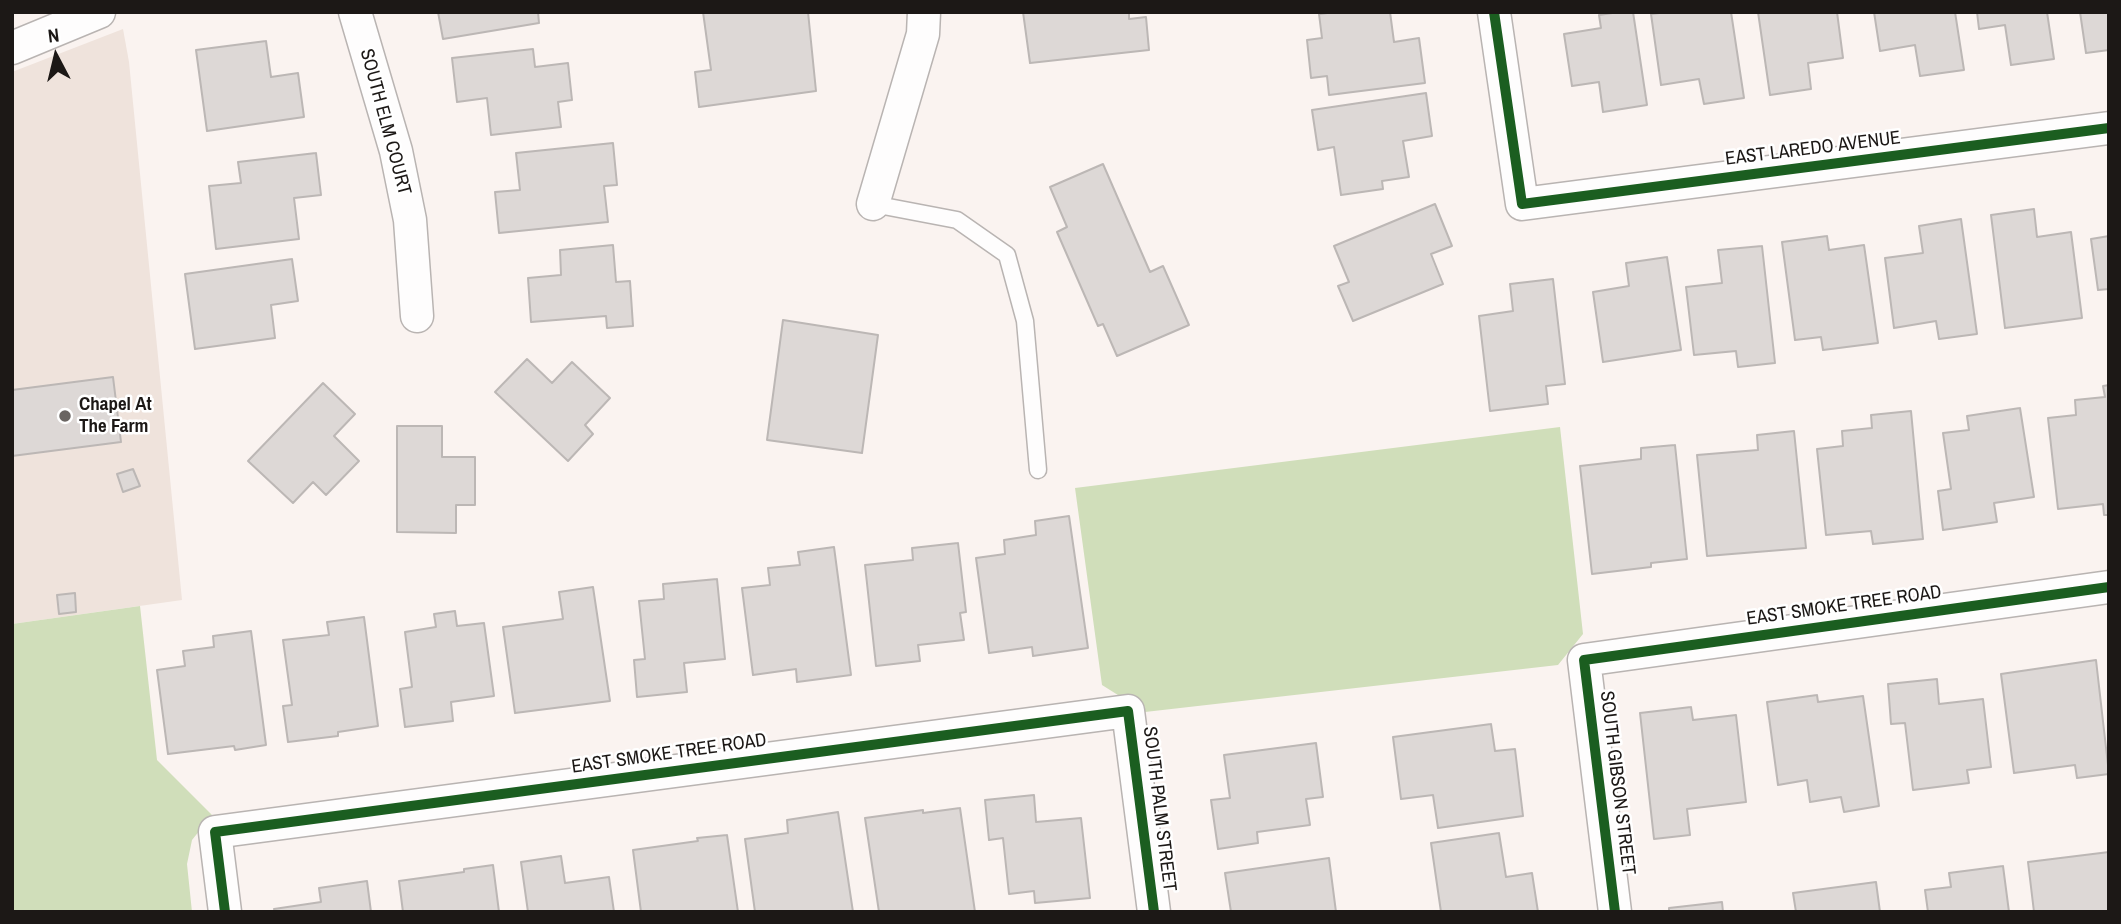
<!DOCTYPE html>
<style>
body{margin:0}
#map{position:relative;width:2121px;height:924px;overflow:hidden;background:#faf3f0;font-family:"Archivo Narrow",sans-serif}
canvas{display:block}
.frame{position:absolute;inset:0;border:14px solid #1c1816;pointer-events:none}
.north{position:absolute;left:21px;top:21px;width:70px;height:70px;-webkit-text-stroke:5px #fff;paint-order:stroke;rotate:353deg;font-size:19px;font-weight:700;line-height:28px;text-align:center;color:#1c1816}
.north::after{content:'';display:block;margin:auto;width:24px;height:32px;background:#1c1816;clip-path:polygon(50% 0,100% 100%,50% 72%,0 100%)}
</style>
<div id="map">
<canvas width="2121" height="924"></canvas>
<div class="frame"></div>
<div class="north">N</div>
</div>
<script>
const g = document.querySelector('canvas').getContext('2d');
g.lineJoin = 'round';
function paint(path, color) { g.fillStyle = color; g.fill(path, 'evenodd'); }
const poly = rows => new Path2D(rows.map(r => 'M' + r).join(''));
function strokePath(path, color, width, dash) { g.strokeStyle = color; g.lineWidth = width; g.lineCap = dash ? 'butt' : 'round'; g.setLineDash(dash || []); g.stroke(path); }
function drawText(font, color, halo, rows, align = 'center') {
  g.font = font + ' "Archivo Narrow",sans-serif'; g.lineWidth = 5; g.setLineDash([]); g.textBaseline = 'middle'; g.strokeStyle = halo; g.fillStyle = color; for (const [text, x, y, turn = 0] of rows) {
    g.save(); g.translate(x, y); g.rotate((+turn || 0) * Math.PI / 180); g.textAlign = isNaN(turn) ? turn : align; if (halo) g.strokeText(text, 0, 0); g.fillText(text, 0, 0); g.restore();
  }
}
const built = poly([
 [123,29,129,62,182,600,12,624,12,72]
]);
const green = poly([
 [1560,427,1583,634,1558,665,1145,712,1102,685,1075,488],
 [140,606,157,760,212,815,192,840,187,864,192,912,12,912,12,624]
]);
const building = poly([
 [438,12,538,12,539,23,443,39,438,12],
 [703,12,808,12,816,91,699,107,695,72,711,70,703,12],
 [1023,12,1129,12,1129,19,1146,17,1149,50,1030,63,1023,12],
 [1336,12,1390,12,1394,42,1419,38,1425,83,1329,95,1327,76,1311,78,1307,40,1322,38,1319,14,1336,12],
 [1619,12,1633,12,1647,105,1603,112,1599,82,1572,86,1564,34,1601,28,1599,15,1619,12],
 [1668,12,1731,12,1744,98,1704,104,1699,79,1661,85,1651,14,1668,12],
 [1758,12,1837,12,1843,58,1808,63,1811,89,1770,95,1758,12],
 [1874,12,1955,12,1964,70,1920,76,1915,45,1880,51,1874,12],
 [1977,12,2047,12,2054,59,2011,65,2005,25,1979,29,1977,12],
 [2080,12,2109,12,2109,50,2086,53,2080,12],
 [266,41,271,77,298,73,304,117,207,131,196,50,266,41],
 [533,49,535,67,568,63,572,100,558,102,561,127,491,135,487,98,457,102,452,58,533,49],
 [1426,93,1432,136,1403,141,1409,177,1382,181,1383,189,1341,195,1334,147,1318,150,1312,110,1426,93],
 [613,143,617,185,604,186,608,222,499,233,495,192,520,190,516,153,613,143],
 [316,153,321,195,294,198,299,239,216,249,209,186,241,183,238,162,316,153],
 [1103,164,1150,272,1163,266,1189,325,1117,356,1103,324,1098,326,1057,232,1067,227,1050,187,1103,164],
 [1435,204,1452,246,1431,254,1443,284,1353,321,1338,286,1349,282,1334,246,1435,204],
 [2034,209,2037,237,2071,232,2082,318,2005,328,1991,215,2034,209],
 [1961,219,1977,334,1939,339,1936,321,1894,328,1885,258,1923,253,1919,226,1961,219],
 [1827,236,1829,250,1864,245,1878,343,1823,350,1821,337,1795,340,1782,242,1827,236],
 [2109,236,2109,289,2098,290,2091,239,2109,236],
 [613,245,616,282,630,281,633,326,607,328,606,316,531,322,528,278,561,275,560,250,613,245],
 [1762,246,1775,363,1738,367,1736,351,1694,355,1686,287,1722,283,1718,250,1762,246],
 [1667,257,1681,350,1603,362,1593,292,1629,286,1626,263,1667,257],
 [292,259,298,301,271,305,275,338,195,349,185,274,292,259],
 [1553,279,1565,384,1546,386,1548,404,1490,411,1479,316,1513,311,1510,284,1553,279],
 [783,320,878,335,862,453,767,440,783,320],
 [527,359,552,383,572,362,610,398,585,425,593,434,568,461,495,392,527,359],
 [113,377,121,442,12,456,12,390,113,377],
 [323,383,355,414,334,436,359,461,326,495,313,482,293,503,248,461,323,383],
 [2109,385,2109,515,2104,515,2103,504,2058,509,2048,418,2076,415,2075,400,2105,397,2103,386,2109,385],
 [2020,408,2034,497,1994,503,1997,522,1943,530,1938,491,1951,489,1943,433,1969,430,1967,416,2020,408],
 [1911,411,1923,539,1873,544,1871,531,1826,535,1817,449,1843,446,1842,431,1872,428,1871,415,1911,411],
 [397,426,442,426,442,457,475,457,475,505,456,505,456,533,397,532,397,426],
 [1794,431,1806,548,1707,556,1697,455,1758,450,1757,435,1794,431],
 [1675,445,1687,559,1651,563,1651,567,1592,574,1580,466,1641,459,1641,448,1675,445],
 [133,469,140,486,123,492,117,474,133,469],
 [1069,516,1088,648,1033,656,1032,647,989,653,976,558,1005,554,1004,540,1036,535,1035,521,1069,516],
 [958,543,966,612,960,613,964,640,918,645,920,661,876,666,865,565,913,560,912,548,958,543],
 [834,547,851,675,797,682,796,669,753,675,742,588,770,585,768,568,800,565,798,552,834,547],
 [717,579,725,659,684,663,687,692,637,697,634,660,645,659,639,601,664,599,663,584,717,579],
 [593,587,610,701,515,713,503,627,563,619,559,592,593,587],
 [75,593,76,612,59,614,57,595,75,593],
 [455,611,457,626,484,623,494,696,451,702,453,721,405,727,400,689,412,687,405,632,436,627,434,614,455,611],
 [364,617,378,726,338,732,338,736,288,742,283,706,292,705,283,640,329,635,327,622,364,617],
 [251,631,266,745,235,750,234,746,168,754,157,670,185,666,183,651,214,647,213,636,251,631],
 [2096,660,2109,774,2077,778,2075,765,2014,773,2001,674,2096,660],
 [1937,679,1939,704,1983,699,1991,767,1967,770,1969,783,1913,790,1905,723,1891,724,1888,684,1937,679],
 [1817,695,1818,702,1863,696,1879,806,1844,812,1841,797,1810,802,1807,780,1778,785,1767,702,1817,695],
 [1691,707,1693,720,1736,715,1746,802,1687,809,1690,835,1654,839,1640,713,1691,707],
 [1491,724,1495,751,1515,749,1523,816,1438,828,1433,795,1401,799,1393,737,1491,724],
 [1316,743,1323,797,1306,799,1310,825,1257,832,1258,843,1218,849,1211,800,1230,798,1224,755,1316,743],
 [1034,795,1036,822,1081,818,1090,898,1035,903,1034,891,1009,894,1003,838,989,840,985,800,1034,795],
 [960,808,975,912,879,912,865,818,923,810,923,813,960,808],
 [838,812,853,912,755,912,745,839,788,833,787,820,838,812],
 [1499,833,1506,877,1532,873,1538,912,1441,912,1431,843,1499,833],
 [727,835,738,912,641,912,633,850,698,841,697,838,727,835],
 [2109,852,2109,912,2034,912,2028,862,2109,852],
 [561,856,565,883,609,877,614,912,528,912,521,862,561,856],
 [1329,858,1336,912,1231,912,1225,873,1329,858],
 [493,865,499,912,403,912,399,881,464,872,464,869,493,865],
 [2003,866,2009,912,1928,912,1925,890,1951,887,1949,873,2003,866],
 [367,881,371,912,275,912,274,909,321,902,319,888,367,881],
 [1876,882,1880,912,1796,912,1793,893,1876,882],
 [1722,902,1723,912,1669,912,1669,908,1722,902]
]);
const lane = poly([
 [873,204,957,220,1007,255,1025,321,1038,470]
]);
const street = poly([
 [355,12,396,151,410,220,417,316],
 [1494,12,1522,204,2109,128],
 [12,48,99,12],
 [873,204,923,34,924,12],
 [225,912,215,832,1128,711,1154,912],
 [1615,912,1584,660,2109,587]
]);
const cycleway = poly([
 [1494,12,1522,204,2109,128],
 [225,912,215,832,1128,711,1154,912],
 [1615,912,1584,660,2109,587]
]);
const markers = [
 [65,416,7,"#6a6562"]
];
const streetNames = [
 ["SOUTH ELM COURT",385,122,75],
 ["EAST LAREDO AVENUE",1813,149,-7],
 ["EAST SMOKE TREE ROAD",1844,606,-8],
 ["EAST SMOKE TREE ROAD",669,754,-8],
 ["SOUTH GIBSON STREET",1617,783,83],
 ["SOUTH PALM STREET",1159,809,83]
];
const poiNames = [
 ["Chapel At",79,405],
 ["The Farm",79,427]
];
paint(built, '#efe3dc');
paint(green, '#d0deba');
paint(building, '#ddd8d6');
strokePath(building, '#bcb7b5', 2);
strokePath(lane, '#b9b4b2', 19);
strokePath(street, '#b9b4b2', 35);
strokePath(lane, '#fefdfd', 16);
strokePath(street, '#fefdfd', 32);
strokePath(cycleway, '#1b5e20', 10);
for (const [x, y, r, color] of markers) { const dot = new Path2D(); dot.arc(x, y, r, 0, 2 * Math.PI); g.fillStyle = color; g.fill(dot); strokePath(dot, '#fff', 2.5); }
drawText('19px', '#1c1816', '#fff', streetNames);
drawText('bold 19px', '#1c1816', '#fff', poiNames, 'left');
</script>
